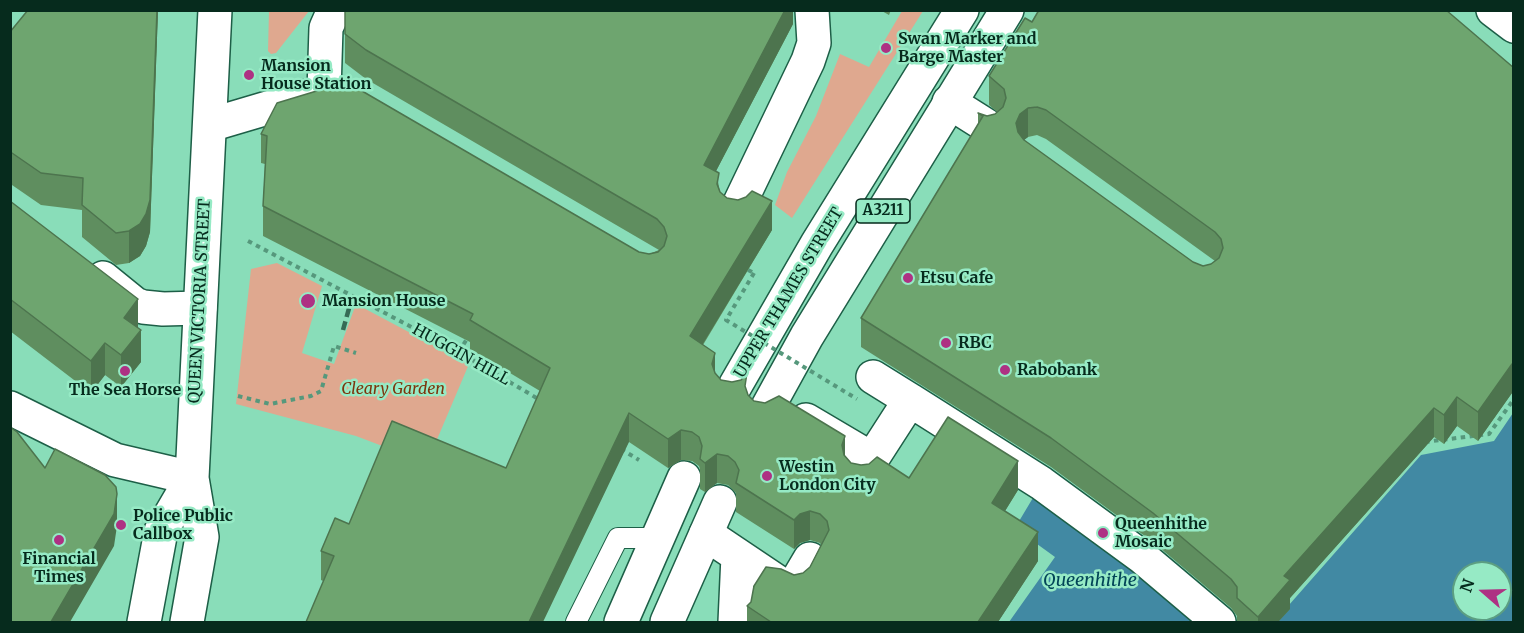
<!DOCTYPE html>
<style>
body{margin:0}
#map{position:relative;width:1524px;height:633px;overflow:hidden;background:#89ddb9;font-family:Merriweather,serif}
canvas{display:block}
.frame{position:absolute;inset:0;border:12px solid #062b1d;pointer-events:none}
.north{position:absolute;left:1452px;top:561px;width:60px;height:60px;box-sizing:border-box;background:#96eac5;border:2px solid #5c9e82;border-radius:50%;rotate:290deg;font-size:16px;font-weight:700;line-height:24px;text-align:center;color:#062b1d}
.north::after{content:'';display:block;margin:auto;width:21px;height:27px;background:#ae3183;clip-path:polygon(50% 0,100% 100%,50% 72%,0 100%)}
</style>
<div id="map">
<canvas width="1524" height="633"></canvas>
<div class="frame"></div>
<div class="north">N</div>
</div>
<script>
const g = document.querySelector('canvas').getContext('2d');
g.lineJoin = 'round';
function paint(path, color) { g.fillStyle = color; g.fill(path, 'evenodd'); }
const poly = rows => new Path2D(rows.map(r => 'M' + r).join(''));
function strokePath(path, color, width, dash) { g.strokeStyle = color; g.lineWidth = width; g.lineCap = dash ? 'butt' : 'round'; g.setLineDash(dash || []); g.stroke(path); }
function drawText(font, color, halo, rows, align = 'center') {
  g.font = font + ' Merriweather,serif'; g.lineWidth = 5; g.setLineDash([]); g.textBaseline = 'middle'; g.strokeStyle = halo; g.fillStyle = color; for (const [text, x, y, turn = 0] of rows) {
    g.save(); g.translate(x, y); g.rotate((+turn || 0) * Math.PI / 180); g.textAlign = isNaN(turn) ? turn : align; if (halo) g.strokeText(text, 0, 0); g.fillText(text, 0, 0); g.restore();
  }
}
const green = poly([
 [269,11,309,11,276,53,271,54,268,51],
 [902,11,923,11,792,218,775,205,787,172,816,116,840,54,869,67],
 [277,263,322,286,302,353,334,364,356,304,469,364,427,463,356,436,236,404,251,269]
]);
const water = poly([
 [1513,413,1513,622,1274,622,1421,455,1494,441],
 [1464,573,1500,573,1500,609,1464,609],
 [1040,486,1206,622,1009,622,1055,557,1015,528]
]);
const path = poly([
 [248,241,459,352,540,400],
 [748,270,754,273],
 [459,352,468,337],
 [238,396,270,404,311,396,321,391,334,346,356,353],
 [1425,442,1489,434,1514,399],
 [621,449,639,460]
]);
const lane = poly([
 [576,622,618,538,658,538]
]);
const street = poly([
 [324,91,326,28,334,10],
 [949,102,987,126],
 [210,125,318,93],
 [736,211,808,61,814,43,812,10],
 [103,278,135,304,143,307,163,309,200,308],
 [873,377,910,400],
 [806,420,872,459],
 [861,476,910,400,1041,483,1142,557,1219,622],
 [706,534,776,581],
 [794,586,810,559],
 [735,622,738,556]
]);
const secondary = poly([
 [10,408,115,460,192,478],
 [144,622,161,531,192,478],
 [187,622,202,537,192,478,215,10]
]);
const primary = poly([
 [1493,10,1514,26],
 [731,393,817,244,962,10],
 [764,414,807,336,1007,10],
 [621,622,684,478],
 [667,622,720,502]
]);
const rail = poly([
 [343,330,351,301]
]);
const pathBridge = poly([
 [754,273,726,320,857,399]
]);
const wall = poly([
 [28,10,158,10,150,232,146,246,140,256,129,263,116,265,82,237,82,210,41,205,12,185,10,186,10,32],
 [345,10,793,10,793,24,716,171,720,192,727,198,772,230,703,345,715,374,721,380,747,391,748,395,754,401,845,456,851,463,909,478,1018,490,1005,511,1038,561,998,622,747,622,747,606,794,575,803,573,810,567,821,545,820,543,810,540,800,543,794,549,736,512,736,493,728,485,717,483,705,492,700,489,700,469,699,466,692,461,681,460,668,468,629,442,323,581,321,580,321,551,349,524,506,468,540,391,470,349,470,342,263,236,263,206,265,164,261,163,261,134,639,252,649,254,659,250,366,79,345,63],
 [880,10,891,10,889,15],
 [1514,68,1514,394,1512,393,1478,441,1457,426,1444,444,1434,437,1290,598,1290,609,1278,622,1237,622,1237,616,1231,608,1153,542,1051,467,861,347,861,318,978,125,978,113,987,116,995,114,997,112,989,105,989,76],
 [1037,135,1046,139,1215,261,1211,264,1203,266,1193,262,1024,140,1028,137],
 [10,201,138,328,141,362,121,387,105,375,91,393,10,331]
]);
const shadedWall = poly([
 [157,10,158,10,150,232,146,246,140,256,129,263,129,231],
 [785,10,793,10,793,24,704,194,704,165],
 [1028,108,1028,137,1020,143,1016,152,1016,123,1020,114],
 [772,201,772,230,690,365,690,336],
 [138,299,138,331,124,318],
 [141,330,141,362,121,387,121,355],
 [105,343,105,375,91,393,91,361],
 [715,353,715,382,712,364],
 [1512,364,1512,393,1478,441,1478,412],
 [1457,397,1457,426,1444,444,1444,415],
 [1434,408,1434,437,1290,598,1290,609,1278,622,1258,622,1258,617,1284,576],
 [629,413,629,442,543,622,529,622],
 [681,430,681,460,668,468,668,439],
 [845,436,845,466,842,445],
 [717,454,717,483,705,492,705,463],
 [1018,461,1018,490,992,532,992,503],
 [117,494,117,526,114,546,70,622,51,622],
 [810,511,810,540,800,543,794,549,794,520,800,514],
 [1038,532,1038,561,998,622,978,622]
]);
const building = poly([
 [28,10,157,10,150,200,146,214,140,224,129,231,116,233,82,205,83,178,41,173,12,153,10,154,10,32,28,10],
 [345,10,785,10,704,165,719,173,717,184,720,192,727,198,738,200,746,197,752,191,772,201,690,336,715,353,712,364,715,373,721,380,732,382,741,380,747,373,745,386,748,395,754,401,765,403,779,396,845,436,842,445,844,455,851,463,861,465,869,464,877,457,909,478,948,417,1018,461,992,503,1038,532,978,622,771,622,747,606,751,602,754,586,766,567,781,569,794,575,803,573,810,567,829,530,827,521,820,514,810,511,800,514,794,520,736,483,739,470,735,462,728,456,717,454,705,463,700,459,702,446,699,437,692,432,681,430,668,439,629,413,529,622,306,622,334,556,321,551,335,518,349,524,392,421,506,468,550,368,470,320,473,314,263,206,267,136,261,134,277,103,343,83,350,84,639,252,649,254,658,252,664,246,667,236,664,227,657,219,366,50,345,34,345,10],
 [1039,10,1446,10,1514,68,1514,366,1512,364,1478,412,1457,397,1444,415,1434,408,1284,576,1290,580,1258,617,1237,598,1237,587,1231,579,1153,513,1051,438,861,318,983,116,978,113,987,116,995,114,1003,107,1006,98,1004,89,989,76,1025,18,1032,22,1039,10],
 [1037,107,1046,110,1215,232,1221,239,1223,248,1219,258,1211,264,1203,266,1193,262,1024,140,1018,132,1016,123,1020,114,1028,108,1037,107],
 [10,201,138,299,124,318,141,330,121,355,105,343,91,361,10,299,10,201],
 [10,427,17,432,45,468,55,449,105,475,116,487,117,494,114,514,51,622,10,622,10,427]
]);
const markers = [
 [886,48,6,"#ae3183"],
 [249,75,6,"#ae3183"],
 [908,278,6,"#ae3183"],
 [308,301,8,"#ae3183"],
 [946,343,6,"#ae3183"],
 [1005,370,6,"#ae3183"],
 [125,371,6,"#ae3183"],
 [767,476,6,"#ae3183"],
 [121,525,6,"#ae3183"],
 [1103,533,6,"#ae3183"],
 [59,540,6,"#ae3183"]
];
const shields = [
 [883,211,54]
];
const shieldNames = [
 ["A3211",883,211]
];
const poiNames = [
 ["Swan Marker and",898,39],
 ["Barge Master",898,57],
 ["Mansion",261,66],
 ["House Station",261,84],
 ["Etsu Cafe",920,278],
 ["Mansion House",322,301],
 ["RBC",958,343],
 ["Rabobank",1017,370],
 ["The Sea Horse",125,390,"center"],
 ["Westin",779,467],
 ["London City",779,485],
 ["Police Public",133,516],
 ["Callbox",133,534],
 ["Queenhithe",1115,524],
 ["Mosaic",1115,542],
 ["Financial",59,559,"center"],
 ["Times",59,577,"center"]
];
const streetNames = [
 ["UPPER THAMES STREET",789,293,-59],
 ["QUEEN VICTORIA STREET",200,301,-87],
 ["HUGGIN HILL",461,355,29]
];
const parkNames = [
 ["Cleary Garden",393,389]
];
const waterNames = [
 ["Queenhithe",1090,581]
];
paint(green, '#dfa88f');
paint(water, '#4189a3');
strokePath(lane, '#1d5f47', 22);
strokePath(street, '#1d5f47', 36);
strokePath(secondary, '#1d5f47', 36);
strokePath(primary, '#1d5f47', 36);
strokePath(path, '#56987c', 4, [4.5, 4.5]);
strokePath(lane, '#fff', 20);
strokePath(street, '#fff', 33);
strokePath(secondary, '#fff', 33);
strokePath(primary, '#fff', 33);
strokePath(rail, '#356b55', 4.5, [9, 4.5]);
strokePath(pathBridge, '#56987c', 4, [4.5, 4.5]);
paint(wall, '#5f8e5f');
paint(shadedWall, '#4d744e');
paint(building, '#6ea56f');
strokePath(building, '#4d744e', 1.5);
for (const [x, y, r, color] of markers) { const dot = new Path2D(); dot.arc(x, y, r, 0, 2 * Math.PI); g.fillStyle = color; g.fill(dot); strokePath(dot, '#96eac5', 2); }
for (const [x, y, w] of shields) { const box = new Path2D(); box.roundRect(x - w / 2, y - 12, w, 24, 4.5); g.fillStyle = '#96eac5'; g.fill(box); strokePath(box, '#062b1d', 1.5); }
drawText('bold 15px', '#062b1d', null, shieldNames);
drawText('bold 16px', '#062b1d', '#96eac5', poiNames, 'left');
drawText('16px', '#062b1d', '#96eac5', streetNames);
drawText('italic 16px', '#7c340c', '#96eac5', parkNames);
drawText('italic 18px', '#024457', '#96eac5', waterNames);
</script>
